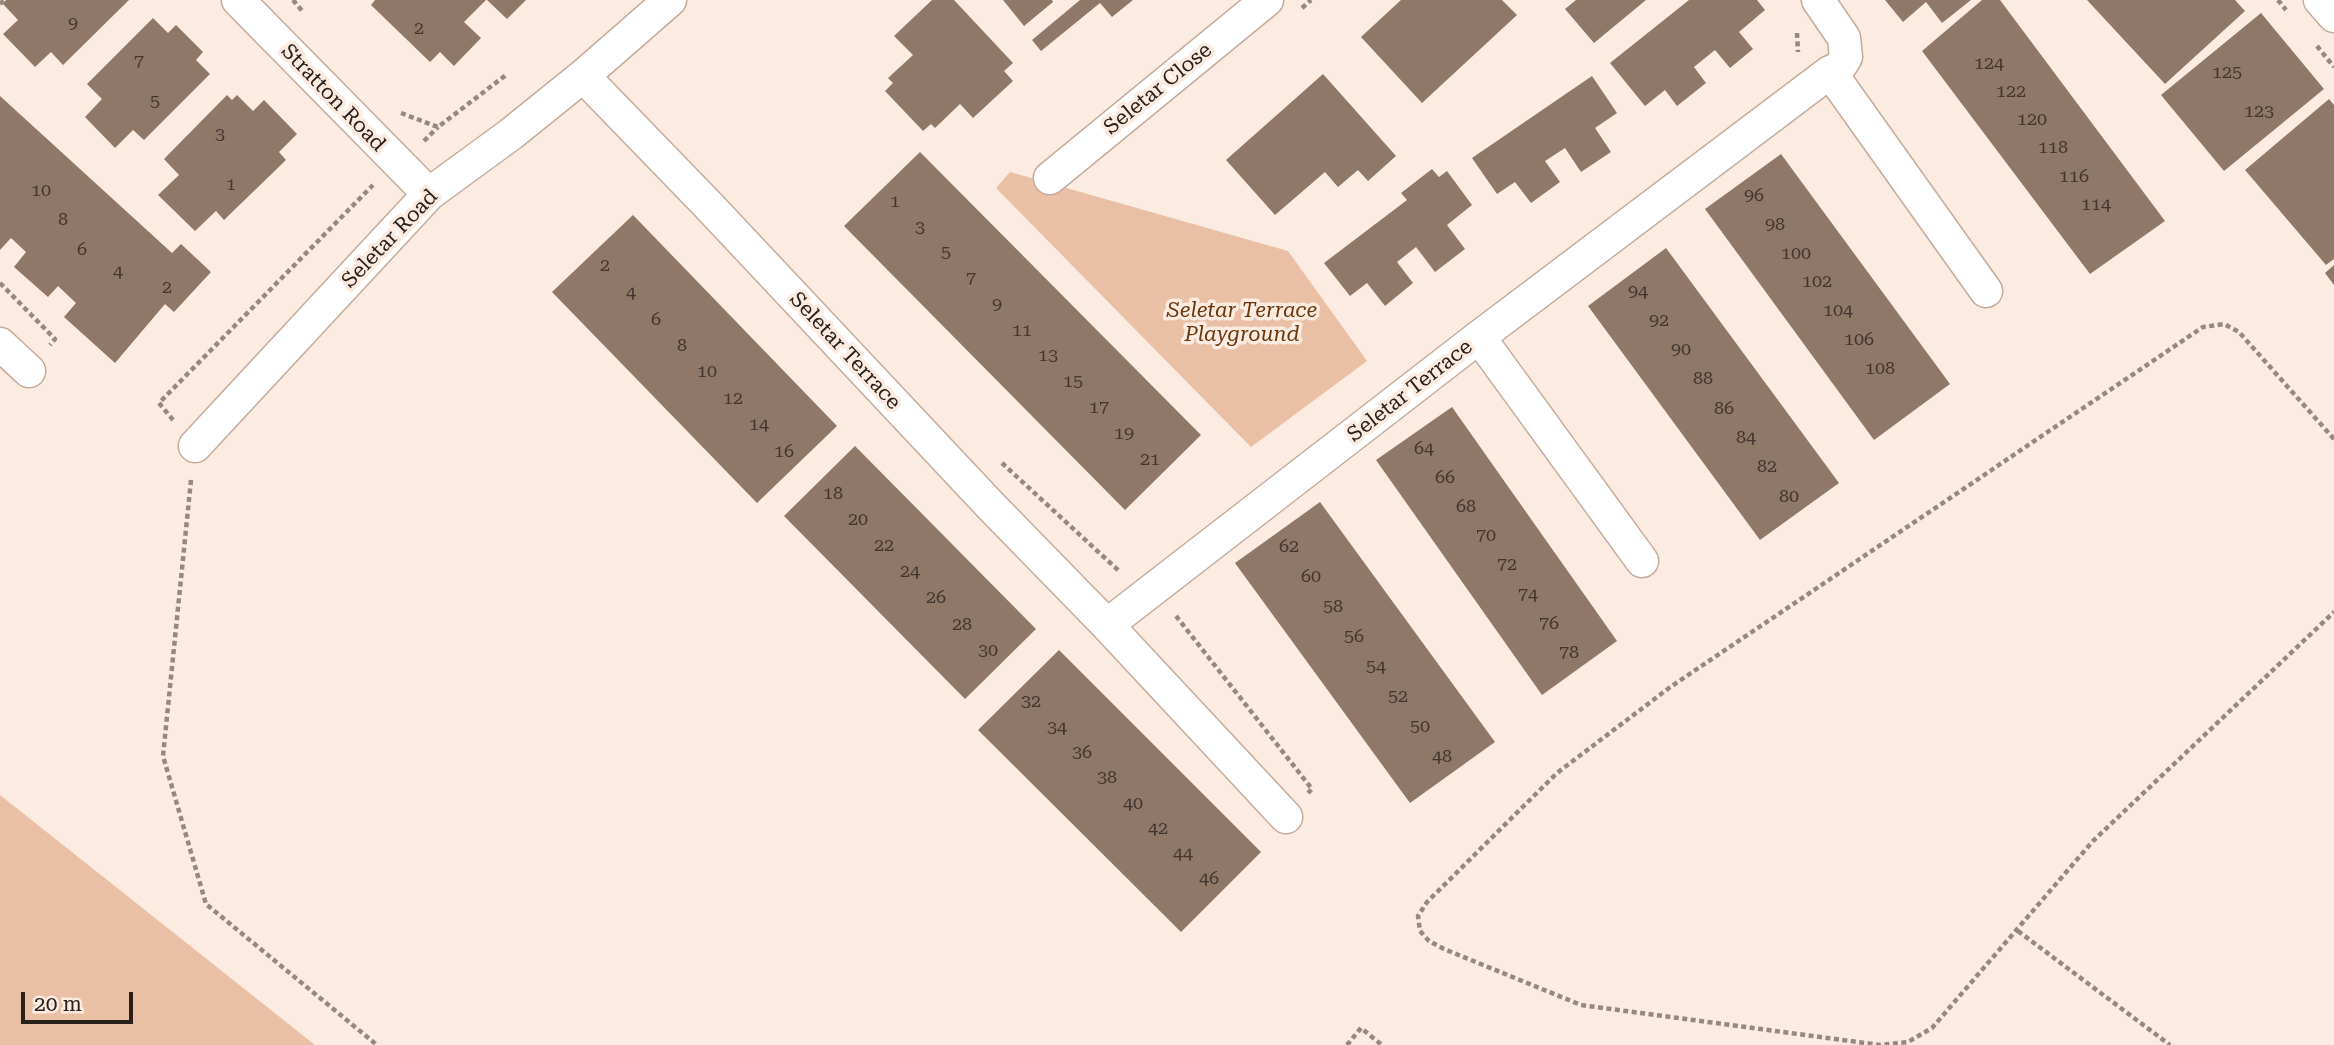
<!DOCTYPE html>
<style>
body{margin:0}
#map{position:relative;width:2334px;height:1045px;overflow:hidden;background:#fbebe0;font-family:"Roboto Serif",serif}
canvas{display:block}
.scale{position:absolute;left:21px;top:992px;width:112px;height:32px;box-sizing:border-box;border:4px solid #2a201a;border-top:0;padding-left:9px;font-size:21px;line-height:24px;white-space:nowrap;color:#2a201a;-webkit-text-stroke:5px #fbebe0;paint-order:stroke}
</style>
<div id="map">
<canvas width="2334" height="1045"></canvas>
<div class="scale">20 m</div>
</div>
<script>
const g = document.querySelector('canvas').getContext('2d');
g.lineJoin = 'round';
function paint(path, color) { g.fillStyle = color; g.fill(path, 'evenodd'); }
const poly = rows => new Path2D(rows.map(r => 'M' + r).join(''));
function strokePath(path, color, width, dash) { g.strokeStyle = color; g.lineWidth = width; g.lineCap = dash ? 'butt' : 'round'; g.setLineDash(dash || []); g.stroke(path); }
function drawText(font, color, halo, rows, align = 'center') {
  g.font = font + ' "Roboto Serif",serif'; g.lineWidth = 7; g.setLineDash([]); g.textBaseline = 'middle'; g.strokeStyle = halo; g.fillStyle = color; for (const [text, x, y, turn = 0] of rows) {
    g.save(); g.translate(x, y); g.rotate((+turn || 0) * Math.PI / 180); g.textAlign = isNaN(turn) ? turn : align; if (halo) g.strokeText(text, 0, 0); g.fillText(text, 0, 0); g.restore();
  }
}
const green = poly([
 [1010,172,1288,251,1367,361,1251,447,996,188],
 [0,795,315,1045,0,1045]
]);
const building = poly([
 [6,0,129,0,63,65,51,52,35,67,3,34,18,20,3,4],
 [375,0,486,0,464,22,481,38,454,66,440,52,430,62,371,5],
 [487,0,526,0,507,19],
 [932,0,954,0,1013,63,1004,71,1013,81,973,118,960,104,935,128,931,124,923,131,885,91,893,83,888,78,913,55,894,36],
 [1003,0,1052,0,1053,2,1024,26],
 [1080,0,1133,0,1112,17,1100,3,1041,51,1032,40],
 [1401,0,1502,0,1517,15,1422,103,1361,37],
 [1576,0,1646,0,1594,43,1565,9],
 [1689,0,1757,0,1765,10,1739,32,1753,49,1730,68,1715,50,1694,67,1706,83,1677,106,1665,90,1645,106,1610,63],
 [1885,0,1971,0,1942,23,1926,2,1903,22],
 [1982,0,2000,0,2165,221,2090,274,1922,51],
 [2087,0,2235,0,2245,11,2165,84],
 [2261,13,2324,89,2224,171,2161,95],
 [153,18,168,33,176,25,203,52,196,60,210,74,144,140,133,130,115,148,85,117,102,99,87,84],
 [1323,74,1396,156,1368,181,1358,170,1338,187,1325,172,1275,215,1226,160],
 [1592,76,1617,113,1595,128,1611,152,1581,172,1565,148,1545,161,1560,182,1531,203,1515,182,1497,194,1472,158],
 [227,95,232,100,237,95,253,111,264,100,297,134,279,152,286,160,224,220,216,211,195,231,158,195,179,175,164,159],
 [0,96,172,253,181,244,211,272,174,312,165,304,115,363,64,317,76,303,58,286,48,297,14,267,26,252,11,238,0,250],
 [2329,99,2334,105,2334,259,2326,265,2245,170],
 [920,152,1201,435,1125,510,844,226],
 [1781,154,1950,384,1874,440,1705,209],
 [1432,169,1439,177,1447,171,1472,205,1447,225,1465,249,1435,272,1416,247,1397,262,1413,283,1385,306,1367,283,1350,296,1324,263,1407,200,1401,193],
 [633,215,837,426,757,503,552,292],
 [1666,248,1839,483,1760,540,1588,306],
 [2334,265,2334,285,2325,273],
 [1452,407,1617,641,1542,695,1376,460],
 [855,446,1036,629,965,699,784,516],
 [1320,502,1495,742,1410,803,1235,563],
 [1059,650,1261,852,1181,932,978,730]
]);
const path = poly([
 [293,0,303,12],
 [2278,0,2286,10],
 [0,4,4,0],
 [1302,8,1311,0],
 [1797,33,1798,52],
 [2317,46,2334,67],
 [401,113,438,127,506,75],
 [424,141,438,127],
 [0,283,55,339,50,345],
 [173,420,159,403,373,185],
 [2334,439,2239,332,2224,324,2203,327,1669,688,1557,773,1427,902,1418,916,1420,931,1429,941,1444,949,1581,1005,1880,1045,1908,1042,1932,1028,2093,841,2334,612],
 [1002,463,1119,571],
 [191,480,163,756,206,904,377,1045],
 [1176,616,1312,789,1308,793],
 [2018,931,2170,1045],
 [1347,1045,1361,1028,1382,1045]
]);
const street = poly([
 [238,0,429,194],
 [2320,0,2334,16],
 [1830,72,1986,291],
 [583,76,709,206,990,505,1107,625,1286,817],
 [1050,178,1267,0],
 [1479,337,1642,561],
 [0,344,29,371],
 [195,446,429,194,511,134,583,76,670,0],
 [1107,625,1479,337,1830,72,1839,68,1846,57,1844,38,1818,0]
]);
const numberNames = [
 ["9",73,24],
 ["2",419,29],
 ["7",139,62],
 ["124",1989,64],
 ["125",2227,73],
 ["122",2011,92],
 ["5",155,102],
 ["123",2259,112],
 ["120",2032,120],
 ["3",220,135],
 ["118",2053,148],
 ["116",2074,177],
 ["1",231,185],
 ["10",41,191],
 ["96",1754,196],
 ["1",895,202],
 ["114",2096,205],
 ["8",63,220],
 ["98",1775,225],
 ["3",920,228],
 ["6",82,250],
 ["5",946,253],
 ["100",1796,254],
 ["2",605,266],
 ["4",118,272],
 ["7",971,279],
 ["102",1817,282],
 ["2",167,288],
 ["94",1638,292],
 ["4",631,293],
 ["9",997,305],
 ["104",1838,311],
 ["6",656,320],
 ["92",1659,321],
 ["11",1022,331],
 ["106",1859,340],
 ["8",682,346],
 ["90",1681,350],
 ["13",1048,356],
 ["108",1880,369],
 ["10",707,372],
 ["88",1703,379],
 ["15",1073,382],
 ["12",733,399],
 ["17",1099,408],
 ["86",1724,409],
 ["14",759,425],
 ["19",1124,434],
 ["84",1746,438],
 ["64",1424,449],
 ["16",784,452],
 ["21",1150,460],
 ["82",1767,467],
 ["66",1445,478],
 ["18",833,494],
 ["80",1789,497],
 ["68",1466,507],
 ["20",858,520],
 ["70",1486,536],
 ["22",884,546],
 ["62",1289,547],
 ["72",1507,565],
 ["24",910,572],
 ["60",1311,577],
 ["74",1528,595],
 ["26",936,598],
 ["58",1333,607],
 ["76",1549,624],
 ["28",962,625],
 ["56",1354,637],
 ["30",988,651],
 ["78",1569,653],
 ["54",1376,667],
 ["52",1398,697],
 ["32",1031,702],
 ["50",1420,727],
 ["34",1057,728],
 ["36",1082,753],
 ["48",1442,757],
 ["38",1107,778],
 ["40",1133,804],
 ["42",1158,829],
 ["44",1183,854],
 ["46",1209,879]
];
const streetNames = [
 ["Seletar Close",1158,89,-39],
 ["Stratton Road",333,98,46],
 ["Seletar Road",390,239,-46],
 ["Seletar Terrace",845,351,47],
 ["Seletar Terrace",1410,391,-38]
];
const parkNames = [
 ["Seletar Terrace",1242,311],
 ["Playground",1242,335]
];
paint(green, '#e9bfa5');
paint(building, '#907868');
strokePath(street, '#c5ab9b', 35);
strokePath(path, '#958880', 4.5, [5, 3.5]);
strokePath(street, '#fff', 32);
drawText('18px', '#44362e', null, numberNames);
drawText('21px', '#2a201a', '#fbebe0', streetNames);
drawText('italic 21px', '#6a360a', '#fbebe0', parkNames);
</script>
